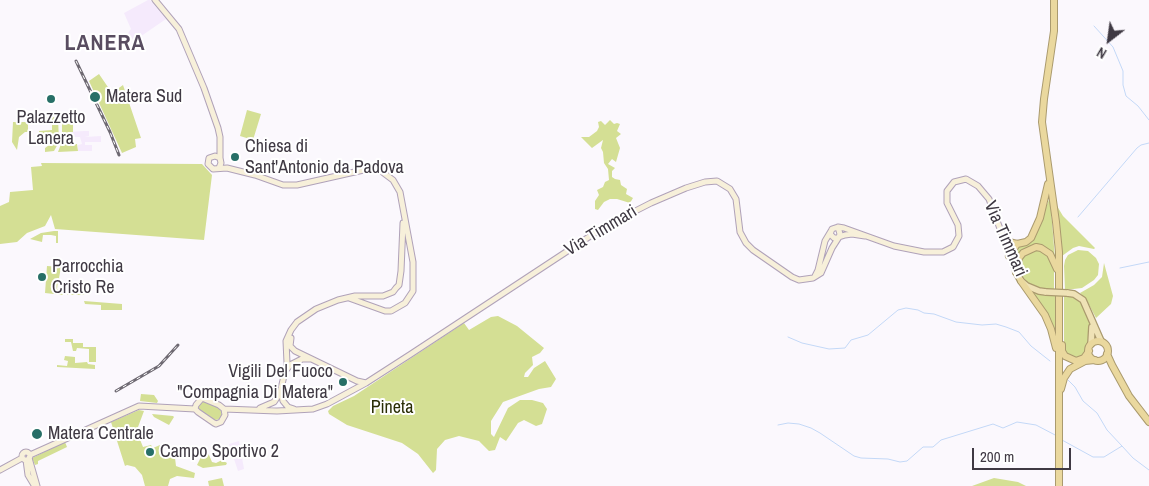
<!DOCTYPE html>
<style>
body{margin:0}
#map{position:relative;width:1149px;height:486px;overflow:hidden;background:#fbf8fd;font-family:"Archivo Narrow",sans-serif}
canvas{display:block}
.north{position:absolute;left:1084px;top:15px;width:50px;height:50px;-webkit-text-stroke:4px #fff;paint-order:stroke;rotate:210deg;font-size:14px;font-weight:700;line-height:20px;text-align:center;color:#3f3943}
.north::after{content:'';display:block;margin:auto;width:18px;height:22px;background:#3f3943;clip-path:polygon(50% 0,100% 100%,50% 72%,0 100%)}
.scale{position:absolute;left:972px;top:448px;width:99px;height:22px;box-sizing:border-box;border:2px solid #3f3943;border-top:0;padding-left:6px;font-size:15px;line-height:18px;white-space:nowrap;color:#3f3943;-webkit-text-stroke:4px #fff;paint-order:stroke}
</style>
<div id="map">
<canvas width="1149" height="486"></canvas>
<div class="north">N</div>
<div class="scale">200 m</div>
</div>
<script>
const g = document.querySelector('canvas').getContext('2d');
g.lineJoin = 'round';
function paint(path, color) { g.fillStyle = color; g.fill(path, 'evenodd'); }
const poly = rows => new Path2D(rows.map(r => 'M' + r).join(''));
function strokePath(path, color, width, dash) { g.strokeStyle = color; g.lineWidth = width; g.lineCap = dash ? 'butt' : 'round'; g.setLineDash(dash || []); g.stroke(path); }
function drawText(font, color, halo, rows, align = 'center') {
  g.font = font + ' "Archivo Narrow",sans-serif'; g.lineWidth = 4; g.setLineDash([]); g.textBaseline = 'middle'; g.strokeStyle = halo; g.fillStyle = color; for (const [text, x, y, turn = 0] of rows) {
    g.save(); g.translate(x, y); g.rotate((+turn || 0) * Math.PI / 180); g.textAlign = isNaN(turn) ? turn : align; if (halo) g.strokeText(text, 0, 0); g.fillText(text, 0, 0); g.restore();
  }
}
const built = poly([
 [148,0,150,0,166,19,134,41,128,33,131,29,124,13],
 [84,131,89,131,89,136,85,137,101,136,101,142,85,142,85,145,92,145,92,151,78,151,78,145,82,144,80,137,74,137,74,141,66,141,68,132],
 [239,441,244,469,238,471,229,444]
]);
const green = poly([
 [99,74,112,93,123,85,141,138,135,139,136,147,122,153,89,81],
 [247,110,261,114,253,140,240,136],
 [58,117,59,142,54,151,45,152,45,148,52,143,52,136,39,136,39,131,52,130,52,120,35,121,31,120,31,118],
 [610,120,614,124,617,123,620,124,617,131,621,134,616,138,620,148,616,162,612,159,608,164,615,168,612,171,612,177,615,179,620,180,621,185,627,189,626,194,633,198,630,203,617,199,610,199,604,202,598,210,595,209,595,201,599,195,597,190,603,187,605,182,609,180,608,169,604,163,603,152,601,148,603,140,592,148,581,137,589,137,597,131,599,127,598,122,601,121,605,125],
 [13,122,28,122,28,132,25,132,19,137,17,150,12,142],
 [62,124,73,124,73,132,68,132,66,141,62,141],
 [61,144,77,144,78,151,58,152],
 [41,163,202,164,212,175,204,240,55,229,51,215,45,226,27,233,17,242,0,244,0,206,9,202,10,192,33,190,31,167,42,166],
 [1050,197,1055,259,1036,246,1015,263,1012,255,1039,225],
 [1057,206,1063,216,1095,248,1094,249,1079,246,1073,248,1062,256],
 [54,231,58,231,58,243,56,243,56,236,51,235,43,235,42,242,30,239,41,233],
 [1033,250,1045,252,1054,267,1054,290,1046,290,1034,287,1027,282,1020,274,1018,271,1023,255],
 [1078,250,1088,251,1096,258,1099,264,1098,275,1094,280,1082,288,1065,290,1064,266,1065,260,1068,255],
 [1104,263,1113,296,1111,304,1096,318,1086,299,1080,293,1094,285,1102,277],
 [47,266,61,267,59,278,61,281,58,281,57,289,62,290,62,286,65,289,63,295,45,293],
 [75,282,86,284,84,295,67,295,69,291,74,291,73,285],
 [1032,292,1041,295,1055,296,1056,334],
 [1064,296,1071,296,1081,302,1089,319,1091,339,1085,354,1076,359,1068,356,1064,349],
 [84,301,122,304,122,310,101,310,101,305,85,304],
 [498,316,517,326,544,348,540,353,532,357,533,365,525,373,524,377,528,377,534,368,545,361,556,379,551,387,539,389,503,402,491,421,491,434,494,437,508,408,520,400,532,400,543,403,547,409,542,424,536,426,524,420,518,423,506,441,500,437,495,450,489,451,479,441,459,436,445,440,437,449,436,470,433,473,418,454,402,443,347,425,329,414,328,411,333,406,354,396,464,323,469,330,491,317],
 [65,339,73,339,73,343,83,343,83,347,96,347,96,362,89,362,89,349,77,348,76,351,73,351,71,342,65,342],
 [65,356,75,357,75,363,87,362,88,364,95,365,95,369,57,367,57,365,67,366,68,361,64,360],
 [141,394,154,395,158,401,157,403,140,401],
 [204,400,220,408,222,415,219,419,216,420,212,419,199,409,199,405],
 [139,410,144,411,138,427,139,437,143,447,151,445,153,448,160,445,165,455,163,457,167,458,167,456,169,455,180,453,181,457,175,458,176,466,195,473,194,478,177,476,170,479,168,486,145,486,142,475,135,467,127,465,125,466,111,422],
 [152,414,173,416,174,417,169,425,154,417],
 [65,442,67,447,38,461,38,464,35,465,32,458],
 [207,453,209,455,212,462,216,463,222,460,227,463,226,465,203,468,197,465,201,457,204,458],
 [222,478,224,486,209,486,208,481],
 [994,478,1018,482,1026,486,972,486]
]);
const stream = poly([
 [1094,26,1113,47,1123,71,1123,85,1126,96,1138,106,1149,120],
 [1078,217,1137,148,1141,145,1149,143],
 [1120,268,1149,262],
 [788,337,802,343,829,349,845,348,851,340,868,335,898,310,906,308,918,310,924,313,934,314,956,322,982,325,996,324,1006,327,1019,332,1031,346,1050,361],
 [1068,380,1075,387,1083,401,1097,413,1107,430,1122,446],
 [778,425,788,423,799,424,811,428,820,433,854,456,861,458,888,459,900,462,907,461,923,447,933,447,941,440,993,424,1003,428,1017,422,1036,425,1057,436],
 [1062,440,1093,457,1104,457,1122,446,1133,458,1149,470]
]);
const secondary = poly([
 [155,0,179,29,204,88,218,128,220,137,220,158],
 [219,168,221,163,220,158,215,156,209,158,208,164,213,169,227,168,255,175,283,185,297,185,368,169,381,171,393,180,400,192,413,262,413,291,405,303,391,311,385,311,349,298],
 [838,227,844,228,894,246,924,252,943,252,953,247,959,236,958,225,947,203,947,191,954,182,966,179,978,186,989,199,1016,272],
 [815,276,818,270,825,241,831,231],
 [291,338,290,346,295,351,357,381,366,383],
 [287,369,290,365,302,359,310,359],
 [281,392,283,401,288,407,294,409],
 [202,398,219,405,224,409,225,415,221,422,216,424,214,423,198,412,195,409,196,405,202,398],
 [260,408,274,402,280,393,287,363,286,341,291,330,297,322,316,309,338,300,355,296,383,296,393,292,396,288,399,285,401,271,403,223],
 [224,409,277,411,313,409,327,404,366,383,411,354,604,227,651,203,686,188,705,182,717,181,730,189,736,199,740,232,746,243,753,250,792,277,799,280,813,278,821,273,832,248,839,237,840,234,838,227,832,229,830,234,834,238,838,238,839,237,845,235,852,234,865,236],
 '22 456a4 4 0 1 1 8 0a4 4 0 1 1-8 0Z',
 [30,455,139,406,195,409],
 [29,458,37,486],
 [26,460,28,475,34,485],
 [0,470,22,458]
]);
const primary = poly([
 [1016,272,1021,281,1027,286,1039,291,1046,292],
 [1067,293,1074,294,1083,300,1101,341],
 [1091,344,1092,327]
]);
const trunk = poly([
 [1054,0,1054,31,1044,99,1042,122,1056,222,1059,252,1059,486],
 [1002,237,1009,242,1017,244,1026,242,1031,238,1040,218,1048,184],
 [1009,256,1017,244],
 [1016,272,1019,258,1023,253,1036,247,1041,248,1050,254,1057,269],
 [1021,281,1045,315,1051,329,1056,348],
 '1088 351a10 10 0 1 1 20 0a10 10 0 1 1-20 0Z',
 [1062,345,1062,351,1065,356,1076,361,1084,358,1089,351],
 [1107,354,1112,365,1129,396,1149,422],
 [1061,389,1064,378,1070,369,1085,361,1095,360]
]);
const rail = poly([
 [76,61,110,132,119,155],
 [116,391,159,366,178,345]
]);
const primaryBridge = poly([
 [1046,292,1067,293]
]);
const markers = [
 [95,97,6,"#276f67"],
 [51,99,5,"#276f67"],
 [235,157,5,"#276f67"],
 [42,277,5,"#276f67"],
 [343,382,5,"#276f67"],
 [37,434,6,"#276f67"],
 [150,452,5,"#276f67"]
];
const poiNames = [
 ["Matera Sud",106,97],
 ["Palazzetto",51,118,"center"],
 ["Lanera",51,139,"center"],
 ["Chiesa di",245,147],
 ["Sant'Antonio da Padova",245,168],
 ["Parrocchia",52,267],
 ["Cristo Re",52,288],
 ["Vigili Del Fuoco",333,372,"right"],
 ["\"Compagnia Di Matera\"",333,393,"right"],
 ["Matera Centrale",48,434],
 ["Campo Sportivo 2",160,452]
];
const streetNames = [
 ["Via Timmari",601,231,-31],
 ["Via Timmari",1005,239,66]
];
const parkNames = [
 ["Pineta",392,408]
];
const districtNames = [
 ["LANERA",105,44]
];
paint(built, '#f5eafc');
paint(green, '#d4df94');
strokePath(stream, '#c3d8f7', 1);
strokePath(secondary, '#b0a2b9', 7);
strokePath(primary, '#aa9a6e', 8);
strokePath(trunk, '#aa9a6e', 8);
strokePath(secondary, '#f7f0da', 5);
strokePath(primary, '#efe2b6', 5.5);
strokePath(trunk, '#ead89e', 6);
strokePath(rail, '#6e6972', 3);
strokePath(rail, '#fff', 1, [4]);
strokePath(primaryBridge, '#aa9a6e', 8, []);
strokePath(primaryBridge, '#efe2b6', 5.5);
for (const [x, y, r, color] of markers) { const dot = new Path2D(); dot.arc(x, y, r, 0, 2 * Math.PI); g.fillStyle = color; g.fill(dot); strokePath(dot, '#fff', 2); }
drawText('18px', '#3f3943', '#fff', poiNames, 'left');
drawText('18px', '#3f3943', '#fff', streetNames);
drawText('18px', '#292d04', '#fff', parkNames);
g.letterSpacing = '1px';
drawText('bold 22px', '#594d61', '#fff', districtNames);
g.letterSpacing = '0px';
</script>
